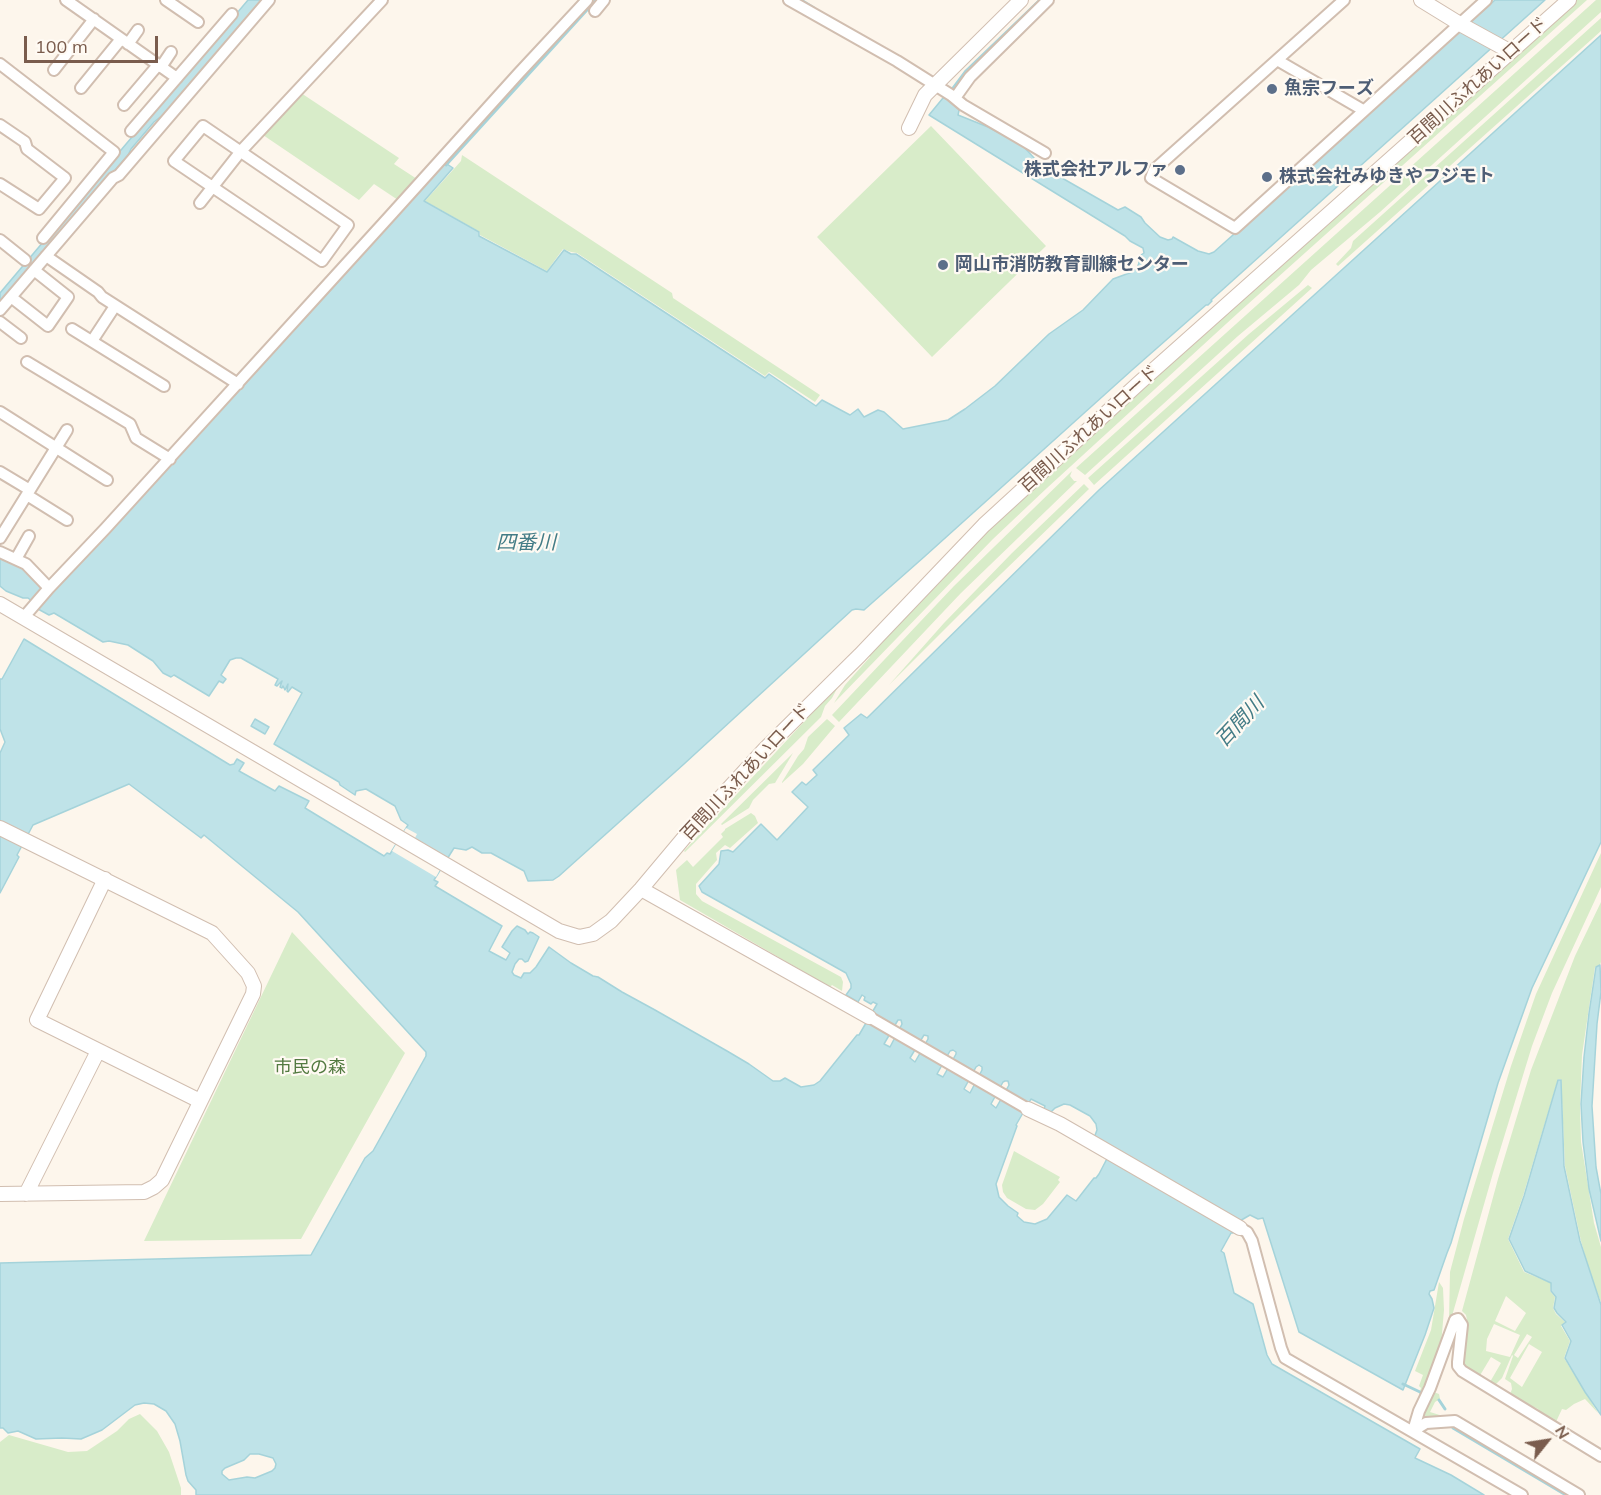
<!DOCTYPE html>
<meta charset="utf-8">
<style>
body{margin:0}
#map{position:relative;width:1601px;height:1495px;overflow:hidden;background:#fdf6ec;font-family:Mulish,sans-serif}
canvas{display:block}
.north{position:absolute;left:1517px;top:1411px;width:60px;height:60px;-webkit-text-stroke:4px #fffaf3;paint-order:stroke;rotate:60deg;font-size:16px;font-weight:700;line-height:24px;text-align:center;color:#7a5c4d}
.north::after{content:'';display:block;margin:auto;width:21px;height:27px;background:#7a5c4d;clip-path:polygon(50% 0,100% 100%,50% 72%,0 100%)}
.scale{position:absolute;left:24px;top:36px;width:134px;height:27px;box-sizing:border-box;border:3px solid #7a5c4d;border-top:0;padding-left:8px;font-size:18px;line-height:21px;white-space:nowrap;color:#7a5c4d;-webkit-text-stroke:4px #fffaf3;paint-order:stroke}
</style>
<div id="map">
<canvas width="1601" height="1495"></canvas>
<div class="north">N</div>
<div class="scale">100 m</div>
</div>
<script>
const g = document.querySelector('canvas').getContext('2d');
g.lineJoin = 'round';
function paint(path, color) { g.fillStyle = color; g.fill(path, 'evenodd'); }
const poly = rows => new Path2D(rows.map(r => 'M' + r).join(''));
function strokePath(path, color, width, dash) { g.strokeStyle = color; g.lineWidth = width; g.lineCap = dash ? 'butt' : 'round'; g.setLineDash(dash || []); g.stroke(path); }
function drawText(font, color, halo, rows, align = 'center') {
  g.font = font + ' Mulish,"Noto Sans JP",sans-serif'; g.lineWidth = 4.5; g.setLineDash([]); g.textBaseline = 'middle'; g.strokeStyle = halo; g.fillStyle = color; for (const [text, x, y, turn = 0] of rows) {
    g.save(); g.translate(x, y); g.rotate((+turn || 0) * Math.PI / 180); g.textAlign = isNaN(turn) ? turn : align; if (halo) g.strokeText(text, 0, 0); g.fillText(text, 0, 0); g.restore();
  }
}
const green = poly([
 [1574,0,1587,0,1238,313,1047,488,993,539,834,703,845,685,870,657,868,655,1016,499],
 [1596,0,1601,0,1601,12,1380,212,1311,270,1299,285,1238,336,1085,475,1076,468],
 [1601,18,1601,31,1338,266,1336,264,1351,248,1353,241],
 [301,93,399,158,394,164,417,179,398,200,374,184,359,200,263,135],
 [931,126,1046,246,932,357,817,237],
 [462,155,672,293,673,298,820,395,815,402,769,372,765,376,577,253,571,252,563,249,547,271,480,235,480,232,425,201,461,161],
 [1308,285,1312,288,1094,485,1088,478,1249,334],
 [1072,471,1070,476,1074,481,1077,481,961,593,839,722,832,715,954,586],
 [1084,484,1089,489,974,600,889,685,944,623,1012,553],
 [840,683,832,698,825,706,821,717,685,852,684,851],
 [827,719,835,726,803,764,782,783,782,782,798,756,804,749,808,737],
 [793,753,775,783,769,784,753,800,749,808,722,825,721,824],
 [751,813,755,816,758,823,730,848,725,845,716,853,717,860,696,884,696,894,702,901,841,977,843,982,842,991,832,985,830,987,680,900,676,870,678,868,687,860,693,867,723,837,721,834,725,830,725,829],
 [1601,853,1601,887,1552,993,1532,1046,1493,1173,1450,1323,1449,1320,1450,1272,1464,1219,1511,1066,1536,994],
 [1601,902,1601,962,1600,965,1595,967,1582,1055,1580,1106,1581,1142,1594,1223,1601,1247,1601,1302,1592,1280,1581,1241,1565,1166,1561,1079,1558,1079,1523,1196,1508,1239,1524,1272,1551,1283,1550,1291,1555,1297,1553,1308,1556,1314,1565,1322,1561,1326,1570,1341,1564,1358,1598,1413,1585,1399,1574,1404,1566,1410,1562,1409,1555,1424,1541,1414,1538,1409,1532,1406,1519,1403,1509,1397,1512,1389,1511,1383,1505,1379,1513,1356,1512,1355,1502,1378,1495,1385,1462,1368,1462,1349,1467,1320,1466,1315,1462,1311,1498,1179,1531,1070,1575,956],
 [1506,1296,1526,1313,1515,1331,1495,1321],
 [1494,1324,1520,1335,1510,1357,1486,1351,1487,1339],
 [1527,1334,1532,1337,1518,1358,1514,1355],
 [1529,1344,1542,1352,1522,1387,1510,1378],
 [1491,1357,1501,1363,1490,1382,1479,1377],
 [292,932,405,1053,301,1239,144,1241],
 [1014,1151,1060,1177,1058,1180,1060,1182,1043,1204,1035,1210,1026,1209,1007,1198,1003,1192,1002,1185],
 [1439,1282,1443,1288,1444,1310,1441,1345,1421,1395,1419,1394,1421,1388,1419,1386,1423,1375,1415,1371,1431,1330],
 [1431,1391,1439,1394,1440,1399,1435,1402,1430,1412,1446,1417,1424,1419,1423,1413],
 [140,1414,157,1431,169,1452,181,1488,181,1495,0,1495,0,1442,9,1435,68,1452,87,1451,117,1431,129,1419]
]);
const water = poly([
 [248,0,262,0,164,114,154,122,131,149,128,155,0,305,0,293,248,0],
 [1495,0,1545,0,1211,300,1212,301,1208,305,1206,305,1132,370,924,557,864,610,856,609,852,610,684,764,559,876,553,880,528,881,524,871,491,853,482,853,472,847,466,850,454,848,434,880,438,882,435,886,502,926,489,951,506,960,510,953,502,947,512,931,517,926,525,930,528,934,530,932,533,933,539,937,528,961,525,962,522,959,519,959,515,964,512,972,514,975,521,978,524,973,530,973,536,967,549,947,571,963,593,976,598,977,622,992,655,1010,727,1051,749,1064,773,1081,780,1081,785,1078,801,1087,814,1085,820,1081,857,1035,859,1035,877,1004,873,1002,871,1004,864,1000,865,997,862,995,858,1002,846,995,851,988,851,984,846,973,702,892,699,886,719,864,721,851,728,850,733,852,761,824,777,840,808,807,792,792,802,782,806,785,817,775,813,770,849,735,844,728,861,714,867,718,1099,490,1601,35,1601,842,1532,988,1498,1083,1451,1243,1447,1253,1434,1290,1430,1291,1429,1294,1432,1299,1434,1308,1425,1335,1403,1390,1299,1332,1263,1218,1258,1219,1250,1215,1238,1222,1233,1233,1231,1233,1221,1251,1224,1253,1234,1293,1253,1304,1267,1355,1272,1364,1420,1449,1415,1458,1451,1475,1484,1495,196,1495,196,1490,188,1481,186,1475,180,1441,175,1424,166,1411,154,1404,144,1403,135,1405,102,1430,81,1439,62,1438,36,1439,18,1431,8,1433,3,1428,0,1428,0,1263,311,1255,365,1158,373,1151,426,1056,426,1052,298,912,204,835,201,838,129,784,33,825,17,855,19,857,0,893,0,753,5,742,0,729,0,679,2,679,24,639,230,765,234,764,237,759,244,763,239,771,275,791,279,786,309,801,305,808,384,856,387,853,390,854,408,825,401,820,395,806,366,789,356,791,355,795,340,785,339,782,274,744,302,693,292,687,288,692,287,691,288,684,285,690,283,686,282,688,280,687,282,681,277,686,275,685,278,679,241,658,236,658,230,660,221,675,226,679,223,683,219,681,209,696,174,675,171,677,163,673,153,661,128,645,109,641,103,642,54,613,49,615,38,609,38,606,28,598,23,598,6,591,0,586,0,555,27,567,49,593,174,461,337,283,444,162,453,168,424,201,479,232,479,236,547,272,564,250,571,254,576,254,765,378,769,374,816,406,822,400,850,415,858,409,864,417,878,410,884,412,903,429,948,420,965,409,995,386,1049,334,1083,310,1113,279,1132,272,1137,268,1139,263,1138,257,1144,253,1143,248,1130,241,1125,236,929,115,943,98,949,99,960,106,958,115,988,127,1022,145,1036,160,1055,174,1118,210,1125,207,1141,217,1145,223,1160,237,1168,240,1172,239,1173,237,1198,251,1209,254,1214,252,1495,0],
 [898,1020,901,1020,902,1024,890,1047,884,1044,898,1020],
 [924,1035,928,1036,928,1039,915,1062,910,1058,924,1035],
 [953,1050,956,1052,956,1054,943,1077,937,1074,950,1051,953,1050],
 [979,1065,982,1067,982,1070,970,1093,964,1089,976,1067,979,1065],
 [1005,1081,1008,1081,1009,1085,996,1108,991,1104,1003,1082,1005,1081],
 [1031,1099,1045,1106,1044,1109,1050,1113,1055,1108,1064,1104,1070,1105,1090,1116,1096,1124,1097,1130,1094,1138,1112,1149,1099,1174,1096,1178,1094,1178,1076,1201,1067,1195,1047,1219,1035,1224,1024,1222,1017,1216,1018,1213,1008,1206,999,1197,996,1184,1017,1126,1016,1125,1031,1099],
 [250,1454,259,1454,273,1458,276,1464,275,1468,272,1471,255,1478,247,1477,229,1480,222,1474,222,1471,225,1468,244,1460,250,1454],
 [255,719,269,727,265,734,251,726,255,719],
 [1600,965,1601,992,1597,1024,1592,1106,1596,1167,1601,1194,1601,1241,1589,1189,1583,1142,1581,1104,1584,1057,1589,1013,1596,967,1600,965],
 [1558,1080,1561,1080,1564,1166,1580,1241,1601,1305,1601,1415,1585,1392,1565,1358,1571,1341,1562,1325,1566,1322,1557,1313,1554,1308,1556,1297,1551,1291,1551,1283,1525,1271,1509,1239,1524,1196,1558,1080]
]);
const pier = poly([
 [406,828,417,834,415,838,447,857,436,877,392,851]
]);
const stream = poly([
 [801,0,814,8],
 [951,91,966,71,1040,0],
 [446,165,596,0],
 [1403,1384,1420,1392],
 [1439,1400,1445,1409],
 [1451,1425,1453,1428,1566,1495]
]);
const minor = poly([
 [66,0,177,78],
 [166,0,198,22],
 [789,0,897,61,951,95,963,105,1045,153],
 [1344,0,1154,170,1151,178,1235,228,1486,0],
 [595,11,604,0],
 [128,44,138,30],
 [1277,60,1363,110],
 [0,64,114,152,43,238],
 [161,67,171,52],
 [54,70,94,19],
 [81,88,121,39],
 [955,98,970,77,1048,0],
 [124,105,158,65],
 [0,125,25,142,27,149,65,178,39,209,0,184],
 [203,126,348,225,322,261,174,161,203,126],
 [131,131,232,14],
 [200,203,241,151,382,0],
 [0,240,25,260],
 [46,256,98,292,102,297,238,384],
 [11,297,48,326,68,297,34,270],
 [0,310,113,178,119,175,269,0],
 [0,322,21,338],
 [72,329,164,386],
 [92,341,115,306],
 [27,362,130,424,136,438,170,459],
 [0,412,107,480],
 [0,472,30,490],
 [27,495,67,520],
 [0,538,67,430],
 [0,552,26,564,49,588],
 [16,559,29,536],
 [24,617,49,588,105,529,389,217,519,73,587,0],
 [869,1017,1028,1109],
 [1240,1228,1247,1232,1252,1241,1281,1348,1285,1358,1522,1495],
 [1413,1431,1419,1411,1430,1388,1455,1320,1458,1319,1462,1325,1458,1362,1458,1366,1462,1371,1601,1456],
 [1413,1431,1426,1423,1455,1421,1579,1495]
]);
const tertiary = poly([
 [1421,0,1460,24,1511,52],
 [909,128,925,95,1021,0],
 [0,604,559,931,579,937,593,934,611,921,641,889,688,833,765,749,860,655,984,525,1139,383,1569,0],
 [0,828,212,933,248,973,254,986,253,994,162,1180,154,1187,144,1192,0,1194],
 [105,879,37,1020,200,1101],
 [641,889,869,1017],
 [1028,1109,1060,1124,1240,1228],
 [26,1194,98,1051]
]);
const markers = [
 [1272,89,6,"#5c6f8a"],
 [1180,170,6,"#5c6f8a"],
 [1267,177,6,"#5c6f8a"],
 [943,265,6,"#5c6f8a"]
];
const streetNames = [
 ["百間川ふれあいロード",1478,81,-42],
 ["百間川ふれあいロード",1089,429,-42],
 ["百間川ふれあいロード",746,772,-47]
];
const serviceNames = [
 ["魚宗フーズ",1284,89],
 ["株式会社アルファ",1168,170,"right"],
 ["株式会社みゆきやフジモト",1279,177],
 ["岡山市消防教育訓練センター",955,265]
];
const parkNames = [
 ["市民の森",310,1068]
];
const waterNames = [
 ["四番川",526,543],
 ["百間川",1240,722,-47]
];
paint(green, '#d8ecc9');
paint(water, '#bfe3e8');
strokePath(water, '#a5d3da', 1.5);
paint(pier, '#fdf6ec');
strokePath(stream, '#a5d3da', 3);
strokePath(minor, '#d1beb0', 14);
strokePath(tertiary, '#d1beb0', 16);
strokePath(minor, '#fff', 10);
strokePath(tertiary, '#fff', 14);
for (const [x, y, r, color] of markers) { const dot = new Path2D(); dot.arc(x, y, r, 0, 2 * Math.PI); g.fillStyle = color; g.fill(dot); strokePath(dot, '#fffaf3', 2); }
drawText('18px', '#7a5c4d', '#fffaf3', streetNames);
drawText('bold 18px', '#4e5e75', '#fffaf3', serviceNames, 'left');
drawText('18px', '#537a41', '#fffaf3', parkNames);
drawText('italic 20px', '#437c86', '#fffaf3', waterNames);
</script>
